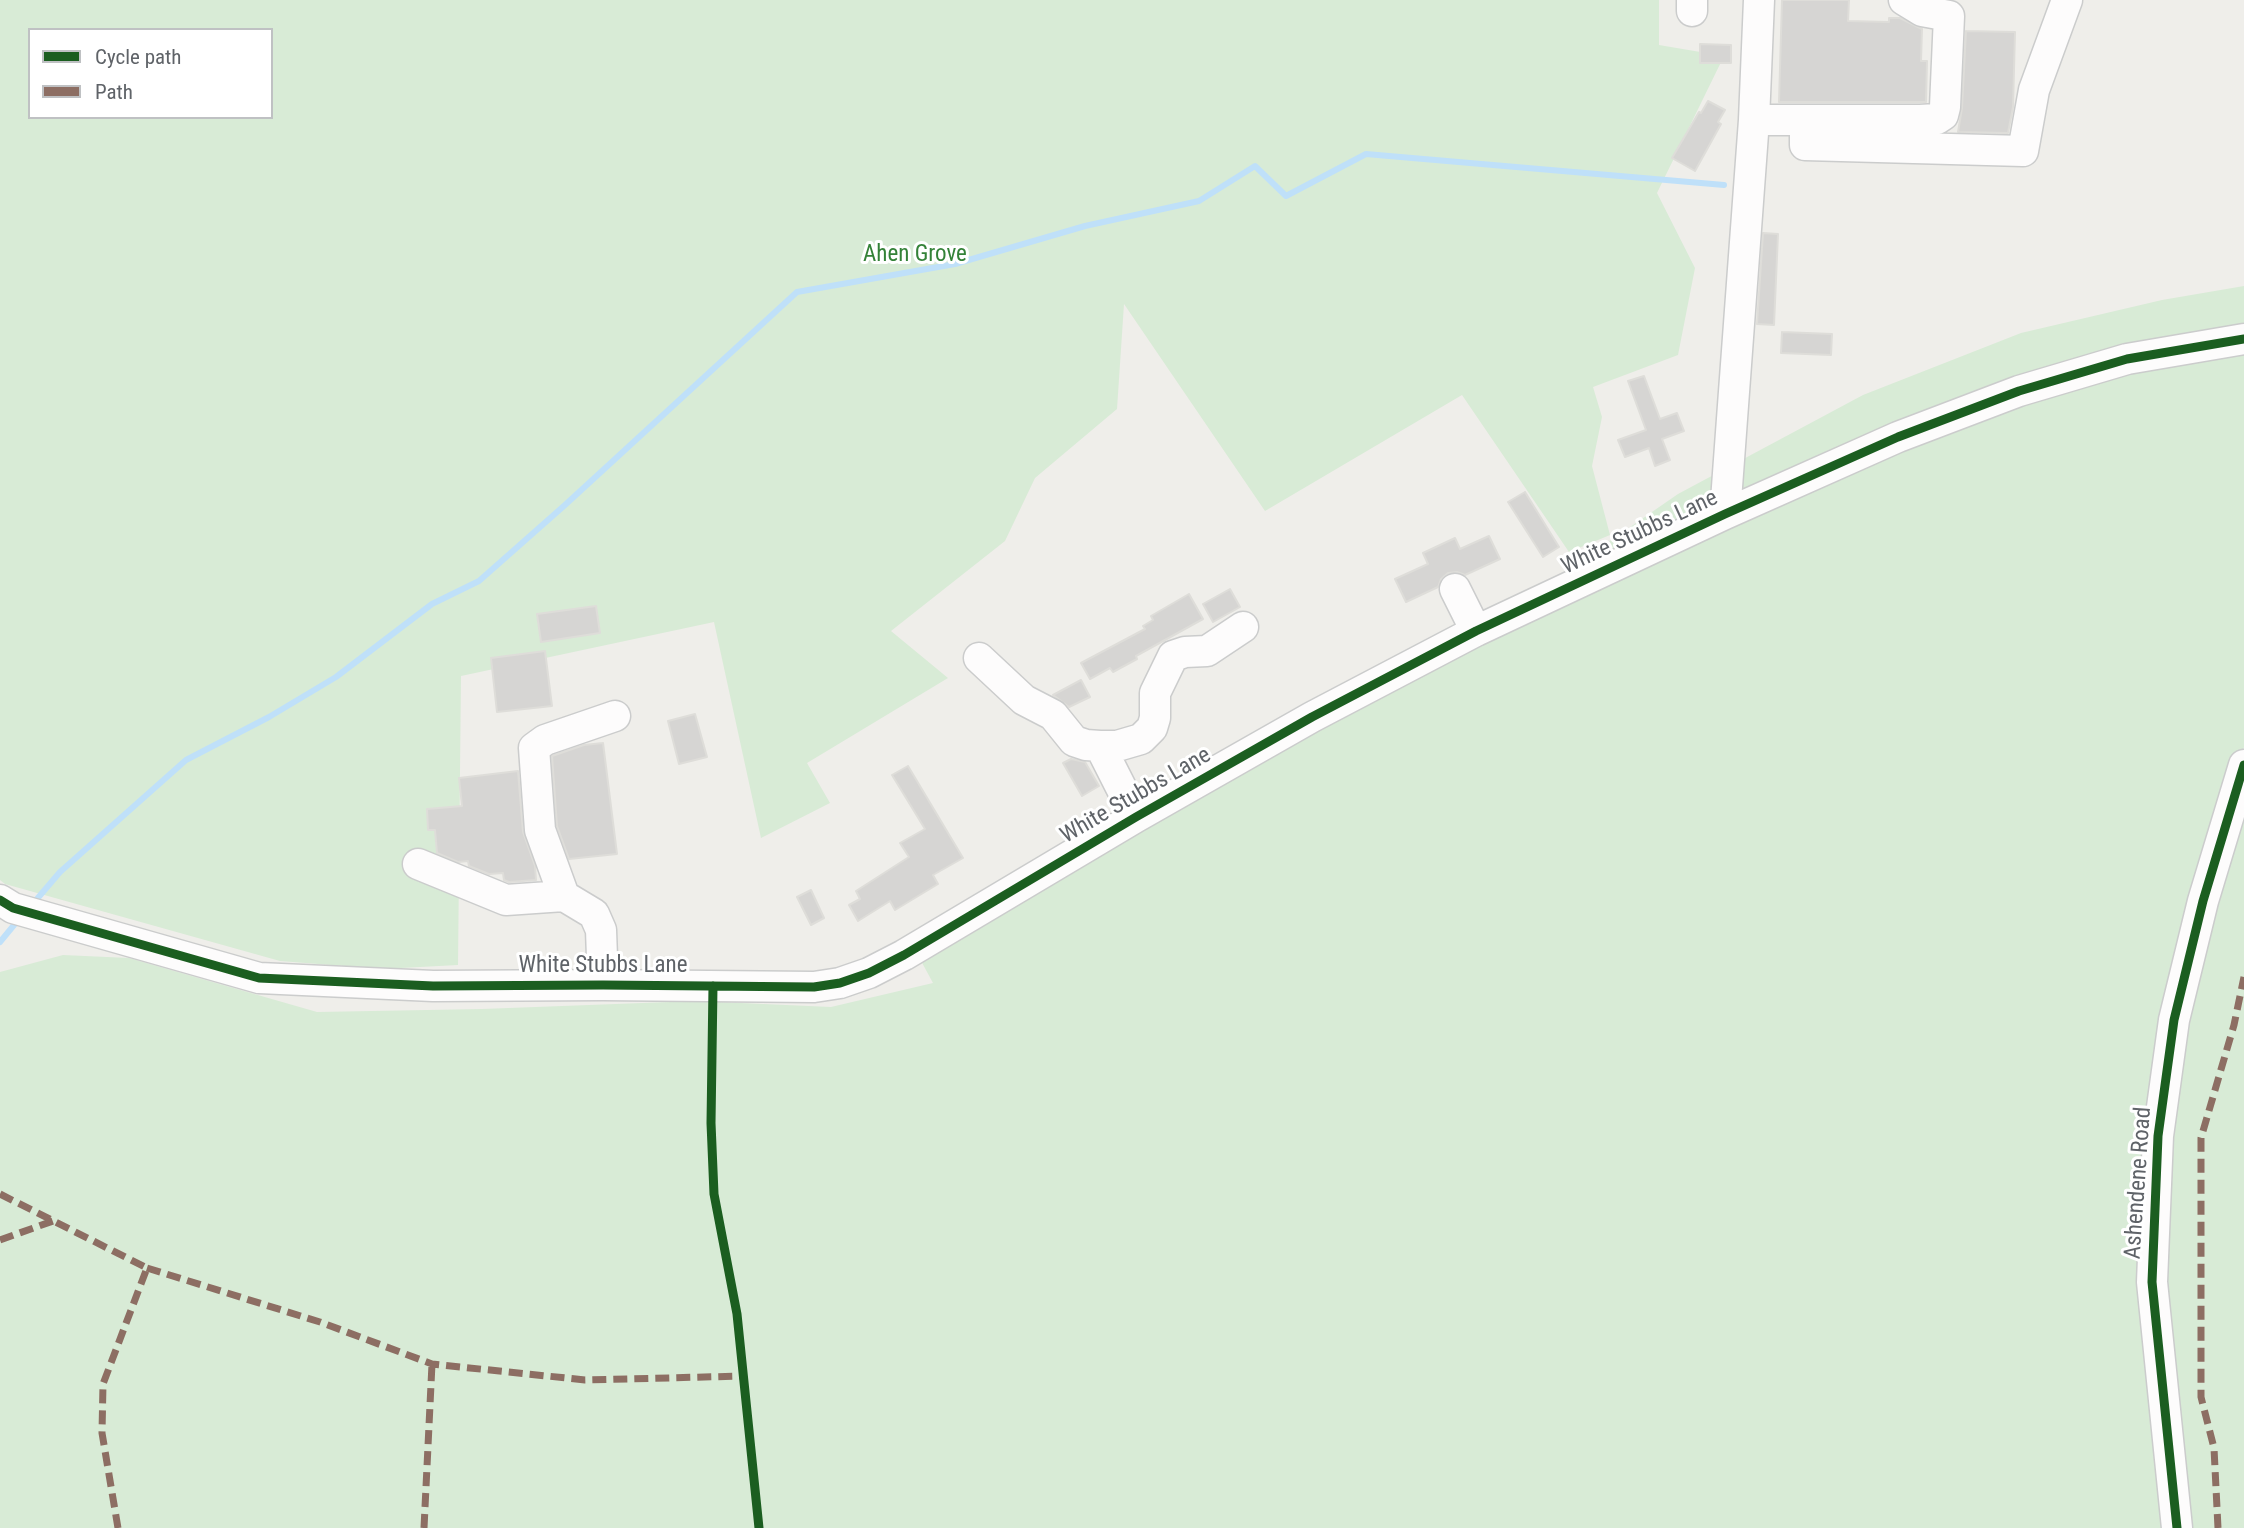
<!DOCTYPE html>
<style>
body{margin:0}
#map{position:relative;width:2244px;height:1528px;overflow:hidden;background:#efeeea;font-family:"Roboto Condensed",sans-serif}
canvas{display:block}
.legend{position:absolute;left:28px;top:28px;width:245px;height:91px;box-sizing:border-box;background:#fff;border:2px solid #bfc1c3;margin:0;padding:9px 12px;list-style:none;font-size:21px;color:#5f6368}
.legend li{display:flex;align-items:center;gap:14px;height:35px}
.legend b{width:35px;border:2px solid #bfc1c3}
</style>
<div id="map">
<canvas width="2244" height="1528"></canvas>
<ul class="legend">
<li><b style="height:9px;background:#1b5e20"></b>Cycle path</li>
<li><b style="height:9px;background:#8d6e63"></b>Path</li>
</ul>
</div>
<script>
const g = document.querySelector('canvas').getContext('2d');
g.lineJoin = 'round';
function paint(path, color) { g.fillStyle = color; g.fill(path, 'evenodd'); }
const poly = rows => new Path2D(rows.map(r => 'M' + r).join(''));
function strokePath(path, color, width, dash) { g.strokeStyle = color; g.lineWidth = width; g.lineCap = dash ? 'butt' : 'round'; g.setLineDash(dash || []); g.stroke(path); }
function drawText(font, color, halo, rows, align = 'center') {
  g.font = font + ' "Roboto Condensed",sans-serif'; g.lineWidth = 6; g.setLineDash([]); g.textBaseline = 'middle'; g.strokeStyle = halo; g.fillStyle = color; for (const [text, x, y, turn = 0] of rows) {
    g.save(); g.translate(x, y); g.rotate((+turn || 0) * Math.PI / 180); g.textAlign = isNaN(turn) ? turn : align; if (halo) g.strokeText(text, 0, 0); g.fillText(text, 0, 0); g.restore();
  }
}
const green = poly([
 [0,0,1659,0,1659,45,1724,56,1657,193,1695,268,1678,355,1593,387,1602,417,1592,466,1610,535,1569,552,1462,395,1265,511,1124,304,1117,409,1035,478,1005,541,891,631,948,678,807,763,830,803,761,838,714,622,461,676,458,965,382,969,280,961,5,884,0,880],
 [30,30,271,30,271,117,30,117],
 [2244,286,2244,325,1645,537,1568,570,1678,494,1863,395,2021,333,2162,300],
 [2244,351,2244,747,2178,968,2157,1073,2166,1528,0,1528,0,972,63,955,129,958,317,1012,482,1009,696,1001,831,1007,933,983,920,959,1394,685,1896,444,2100,374],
 [2244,791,2244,1528,2184,1528,2160,1266,2164,1157,2185,1016]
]);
const stream = poly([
 [31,906,60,872,186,760,269,717,336,677,432,604,479,581,565,505,797,292,955,264,1085,226,1199,201,1255,166,1286,196,1366,154,1724,185],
 [0,942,19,919]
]);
const building = poly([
 [1782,0,1849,0,1848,21,1889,22,1889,18,1900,18,1922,29,1921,61,1927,61,1926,102,1779,102,1782,0],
 [1966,31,2015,32,2013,107,2008,133,1958,132,1962,108,1966,31],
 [1700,44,1731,45,1731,63,1700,63,1700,44],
 [1708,101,1725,110,1718,122,1721,124,1695,171,1672,158,1699,112,1701,113,1708,101],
 [1763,233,1778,234,1774,325,1757,324,1763,233],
 [1782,332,1832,334,1831,355,1781,353,1782,332],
 [1644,376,1660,419,1677,413,1684,431,1662,439,1670,460,1655,466,1649,448,1625,457,1618,440,1646,430,1628,381,1644,376],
 [1525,492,1559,547,1543,557,1508,502,1525,492],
 [1489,536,1500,559,1465,575,1457,572,1448,573,1441,579,1438,587,1406,602,1395,579,1428,564,1423,553,1455,538,1460,549,1489,536],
 [1230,589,1240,607,1213,622,1203,604,1230,589],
 [1189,594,1203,619,1136,656,1137,659,1113,672,1110,668,1090,679,1081,663,1145,629,1143,626,1153,620,1151,616,1189,594],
 [596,606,600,633,541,642,537,614,596,606],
 [545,651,552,706,497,712,491,658,545,651],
 [1081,680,1090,697,1069,707,1053,695,1081,680],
 [695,714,707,757,679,764,668,721,695,714],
 [603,743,617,854,569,859,557,826,552,756,584,745,603,743],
 [1071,759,1085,762,1099,786,1082,796,1063,763,1071,759],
 [908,766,963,858,933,875,938,884,895,910,890,901,858,921,849,905,860,899,856,891,909,857,900,843,925,829,892,775,908,766],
 [518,771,523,832,535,866,536,880,509,882,504,880,503,873,489,874,469,866,468,861,458,862,437,853,435,830,428,830,427,809,462,806,459,778,518,771],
 [811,890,824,918,811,925,797,897,811,890]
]);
const minor = poly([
 [1692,11,1692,0],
 [1754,120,1920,120,1937,119,1943,115,1945,107,1949,16,1922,11,1904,0],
 [1805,120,1805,145,2023,151,2034,90,2067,0],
 [1725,514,1754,120,1759,0],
 [1455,589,1476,631],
 [979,658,1024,700,1053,715,1074,741,1086,745,1100,746,1136,817],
 [1100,746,1117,746,1141,739,1152,728,1155,718,1155,693,1173,656,1185,652,1207,651,1243,627],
 [418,864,506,900,564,896],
 [0,900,13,908,259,978,433,986,603,985,814,987,840,983,869,973,904,955,1136,817,1312,717,1476,631,1725,514,1898,437,2019,391,2127,359,2244,339],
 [603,985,601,930,594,914,564,896,540,830,534,748,545,740,615,716],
 [2177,1528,2152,1282,2158,1136,2174,1020,2203,901,2244,765]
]);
const quiet = poly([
 [0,1194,147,1268,103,1384,102,1433,118,1528],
 [0,1240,53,1221],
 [147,1268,320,1322,432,1364,585,1380,744,1376],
 [424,1528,432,1364],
 [2218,1528,2214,1448,2201,1397,2201,1138,2234,1025,2244,977]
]);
const cycleway = poly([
 [0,900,13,908,259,978,433,986,603,985,814,987,840,983,869,973,904,955,1136,817,1312,717,1476,631,1725,514,1898,437,2019,391,2127,359,2244,339],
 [713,986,711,1123,714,1194,737,1314,759,1528],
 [2177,1528,2152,1282,2158,1136,2174,1020,2203,901,2244,765]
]);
const parkNames = [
 ["Ahen Grove",915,255]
];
const streetNames = [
 ["White Stubbs Lane",1640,533,-25],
 ["White Stubbs Lane",1136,796,-30],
 ["White Stubbs Lane",603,966],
 ["Ashendene Road",2139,1183,-86]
];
paint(green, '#d8ebd6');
strokePath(stream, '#bfe0f9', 6);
paint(building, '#d6d5d3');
strokePath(building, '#deddd9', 2);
strokePath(minor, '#cbcccc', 33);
strokePath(minor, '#fdfcfc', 30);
strokePath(quiet, '#8d6e63', 7, [14, 7]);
strokePath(cycleway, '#1b5e20', 9);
drawText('23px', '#348238', '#fff', parkNames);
drawText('23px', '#5f6368', '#fff', streetNames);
</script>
